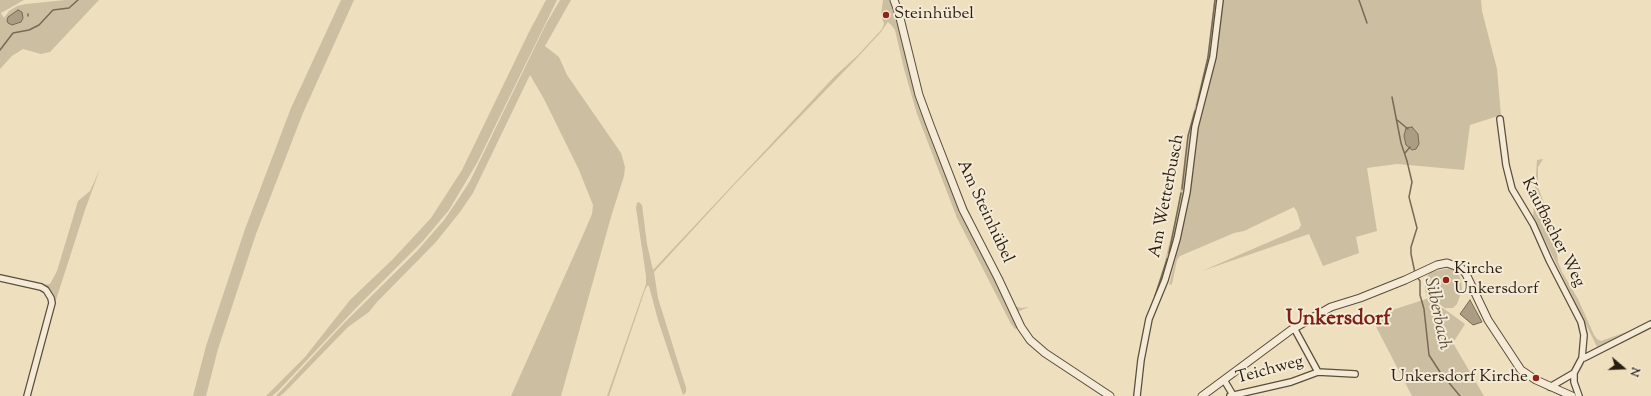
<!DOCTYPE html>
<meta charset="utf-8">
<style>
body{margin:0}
#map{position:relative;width:1651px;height:396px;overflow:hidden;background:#eedfbf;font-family:"Sorts Mill Goudy",serif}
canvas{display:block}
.north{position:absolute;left:1603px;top:348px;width:40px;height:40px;-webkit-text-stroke:3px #f4ead5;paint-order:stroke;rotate:109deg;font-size:11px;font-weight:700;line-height:16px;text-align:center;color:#281d10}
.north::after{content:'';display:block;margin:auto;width:14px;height:18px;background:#281d10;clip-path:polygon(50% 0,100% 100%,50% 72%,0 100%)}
</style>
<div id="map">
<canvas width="1651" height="396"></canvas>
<div class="north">N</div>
</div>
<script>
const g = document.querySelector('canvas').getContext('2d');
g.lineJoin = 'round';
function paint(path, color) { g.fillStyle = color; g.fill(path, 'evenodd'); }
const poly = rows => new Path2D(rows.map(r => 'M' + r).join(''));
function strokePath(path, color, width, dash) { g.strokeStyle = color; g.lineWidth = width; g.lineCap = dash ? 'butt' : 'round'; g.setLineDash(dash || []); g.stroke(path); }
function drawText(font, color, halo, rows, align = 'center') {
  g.font = font + ' "Sorts Mill Goudy",serif'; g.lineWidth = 4; g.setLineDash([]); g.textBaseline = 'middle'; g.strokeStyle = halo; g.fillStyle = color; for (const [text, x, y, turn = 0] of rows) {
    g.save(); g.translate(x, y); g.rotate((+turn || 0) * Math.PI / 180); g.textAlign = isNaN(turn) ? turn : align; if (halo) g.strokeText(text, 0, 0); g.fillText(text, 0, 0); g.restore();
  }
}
const green = poly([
 [0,0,24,0,1,13,4,18,9,11,17,6,26,4,65,0,99,0,50,52,41,54,23,49,12,56,0,69],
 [341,0,354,0,303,113,256,234,218,349,206,396,193,396,206,346,245,229,291,108],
 [546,0,557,0,477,163,449,210,423,241,356,308,278,391,272,396,266,396,305,357,350,300,393,259,431,218,462,170,529,32],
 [560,0,571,0,545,46,559,57,567,75,621,153,625,167,624,176,611,217,561,396,511,396,583,235,592,214,593,205,579,170,544,99,530,75,473,193,460,212,436,242,377,302,369,312,348,327,285,392,280,396,276,396,344,323,417,251,444,220,457,201,470,181,546,24],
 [883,0,898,0,920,87,961,195,1015,306,1021,308,1029,307,1017,312,1023,325,1015,329,1011,324,957,218,917,114,904,69,895,30,892,26,888,22,881,32,856,59,735,184,654,272,658,298,682,375,686,387,686,392,683,395,658,320,649,286,647,286,645,290,609,396,607,396,646,284,646,276,636,208,637,203,639,202,642,205,647,244,653,270,834,77,858,55,882,29,884,24,881,14],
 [1214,0,1481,0,1482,11,1497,69,1501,115,1470,125,1464,170,1397,164,1367,168,1377,231,1356,237,1359,253,1323,266,1309,234,1202,271,1299,229,1301,225,1297,212,1294,207,1244,231,1234,233,1180,256,1177,260,1172,284,1169,285,1176,257,1165,260,1178,209,1187,137,1207,59],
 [1543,159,1538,167,1538,187,1555,233,1558,262,1562,272,1578,299,1594,335,1597,339,1601,341,1629,331,1597,347,1533,216,1537,160],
 [100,169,85,210,55,303,53,302,48,289,21,282,22,279,31,283,42,285,50,284,57,271,78,201,90,191],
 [1451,268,1457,270,1461,280,1462,290,1465,291,1464,294,1461,293,1457,304,1453,308,1445,308,1427,296,1425,290,1425,280,1430,272],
 [1429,298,1465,324,1453,343,1484,396,1412,396,1371,317]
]);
const water = poly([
 [18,10,22,12,23,18,21,22,12,25,8,23,7,21,8,17,18,10],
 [1412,127,1418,134,1419,144,1416,149,1412,150,1406,145,1404,136,1406,128,1412,127],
 [1470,300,1482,322,1473,325,1460,314,1470,300]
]);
const stream = poly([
 [1359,0,1367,23],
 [28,16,28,14],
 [0,50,13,33,29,30,39,25,53,10,69,8,78,0],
 [1392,97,1401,143,1407,161,1412,182,1409,197,1417,228],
 [1197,105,1208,57,1215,0],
 [1396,119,1408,129],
 [1405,153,1410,147],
 [1182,189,1188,136,1195,111],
 [1169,253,1181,193],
 [1415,273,1411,254,1411,247,1417,228],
 [1417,277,1420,281,1420,295,1424,309,1429,355,1440,372,1460,396],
 [1155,296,1167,259]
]);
const minor = poly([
 [1500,119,1506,165,1512,189,1533,224,1549,260,1581,322,1584,335,1582,358,1574,373,1550,387],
 [0,278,41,287,46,290,51,298,52,303,27,396],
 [1294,328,1318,372],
 [1582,358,1584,358,1651,324],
 [1574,373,1574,382,1579,396],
 [1224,380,1233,395],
 [1137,396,1141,360,1149,319,1165,280,1177,239,1187,192,1195,127,1213,57,1220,0],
 [1230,396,1291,382,1318,372,1355,374]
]);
const tertiary = poly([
 [894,0,899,14,919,95,930,125,963,210,998,278,1021,327,1030,340,1045,353,1110,396],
 [1202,396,1291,330,1331,307,1360,298,1405,280,1437,265,1447,263,1461,268,1466,274,1488,320,1521,370,1536,380,1572,396]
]);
const markers = [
 [886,15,4,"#8f2418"],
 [1446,280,4,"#8f2418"],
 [1536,378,4,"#8f2418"]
];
const poiNames = [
 ["Steinhübel",894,15],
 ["Kirche",1454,270],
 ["Unkersdorf",1454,290],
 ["Unkersdorf Kirche",1528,378,"right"]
];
const streetNames = [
 ["Am Wetterbusch",1168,196,-79],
 ["Am Steinhübel",984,212,65],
 ["Kaufbacher Weg",1552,233,63],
 ["Teichweg",1270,371,-15]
];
const waterNames = [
 ["Silberbach",1436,314,78]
];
const districtNames = [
 ["Unkersdorf",1338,320]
];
paint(green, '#ccbea1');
paint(water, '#ab9d84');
strokePath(water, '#776a56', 1);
strokePath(stream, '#776a56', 1.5);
strokePath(minor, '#5a4e3c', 8);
strokePath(tertiary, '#5a4e3c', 9);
strokePath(minor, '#f4ead5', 5.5);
strokePath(tertiary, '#f4ead5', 7);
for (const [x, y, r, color] of markers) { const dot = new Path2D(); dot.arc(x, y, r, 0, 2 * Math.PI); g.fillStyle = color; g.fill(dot); strokePath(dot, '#f4ead5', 1.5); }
drawText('17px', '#281d10', '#f4ead5', poiNames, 'left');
drawText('17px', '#281d10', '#f4ead5', streetNames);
drawText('italic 18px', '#5c503e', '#f4ead5', waterNames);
drawText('bold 21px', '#7a1f14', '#f4ead5', districtNames);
</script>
